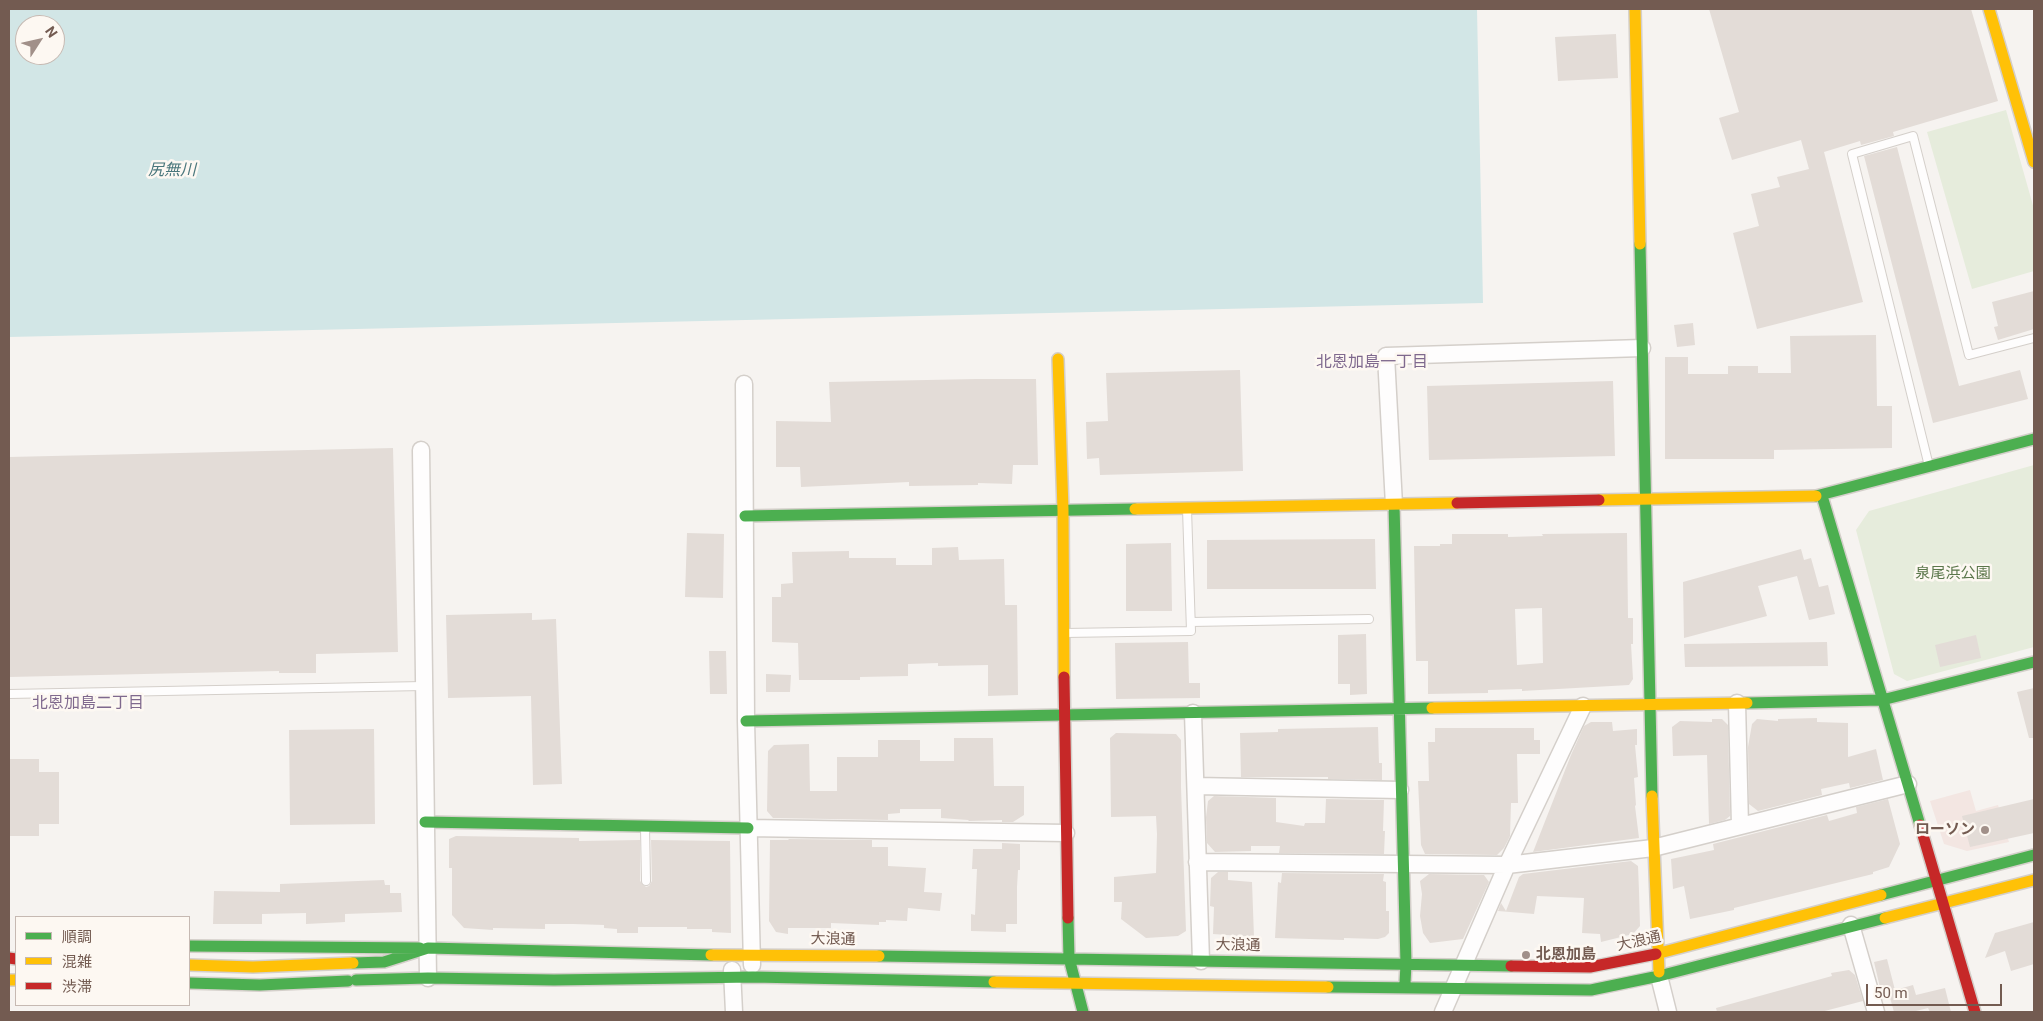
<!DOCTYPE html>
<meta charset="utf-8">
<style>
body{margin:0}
#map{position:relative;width:2043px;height:1021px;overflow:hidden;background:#f6f3f0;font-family:Roboto,"Noto Sans JP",sans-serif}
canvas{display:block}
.frame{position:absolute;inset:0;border:10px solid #735b51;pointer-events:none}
.legend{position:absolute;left:15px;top:916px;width:175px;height:90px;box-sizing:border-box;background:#fdf8f2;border:1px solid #c6b9b2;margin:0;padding:6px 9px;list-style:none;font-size:15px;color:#735b51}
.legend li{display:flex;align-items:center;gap:10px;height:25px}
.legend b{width:25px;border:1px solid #c6b9b2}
.north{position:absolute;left:15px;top:15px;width:50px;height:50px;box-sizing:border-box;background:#fdf8f2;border:1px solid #c6b9b2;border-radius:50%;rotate:55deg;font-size:14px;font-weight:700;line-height:20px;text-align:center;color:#735b51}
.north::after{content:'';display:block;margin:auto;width:18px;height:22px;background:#a19089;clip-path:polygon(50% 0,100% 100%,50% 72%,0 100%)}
.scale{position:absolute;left:1866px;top:984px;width:136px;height:22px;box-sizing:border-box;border:2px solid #735b51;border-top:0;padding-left:6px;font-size:15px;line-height:18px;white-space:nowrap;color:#735b51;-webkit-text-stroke:4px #fdf8f2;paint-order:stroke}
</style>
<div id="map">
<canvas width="2043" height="1021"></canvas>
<div class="frame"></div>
<ul class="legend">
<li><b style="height:6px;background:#4caf50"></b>順調</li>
<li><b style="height:6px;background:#ffc107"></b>混雑</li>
<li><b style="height:6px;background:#c62828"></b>渋滞</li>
</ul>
<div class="north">N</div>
<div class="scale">50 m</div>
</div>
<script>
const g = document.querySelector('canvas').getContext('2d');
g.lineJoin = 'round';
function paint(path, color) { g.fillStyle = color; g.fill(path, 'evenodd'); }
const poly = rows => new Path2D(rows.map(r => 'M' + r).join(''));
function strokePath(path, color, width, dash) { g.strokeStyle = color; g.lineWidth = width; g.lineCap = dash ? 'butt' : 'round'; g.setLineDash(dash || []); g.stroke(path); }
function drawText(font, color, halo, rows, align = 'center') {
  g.font = font + ' Roboto,"Noto Sans JP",sans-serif'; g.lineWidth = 5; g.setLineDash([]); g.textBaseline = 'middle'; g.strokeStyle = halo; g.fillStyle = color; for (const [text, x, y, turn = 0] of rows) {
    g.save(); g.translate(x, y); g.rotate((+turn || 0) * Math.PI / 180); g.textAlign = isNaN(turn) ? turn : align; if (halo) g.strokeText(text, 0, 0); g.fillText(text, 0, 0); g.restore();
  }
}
const commercial = poly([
 [1970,790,1976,811,1998,805,2009,842,1967,851,1944,844,1930,801]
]);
const green = poly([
 [2006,110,2034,209,2034,271,1972,289,1927,132],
 [2034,465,2034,647,1907,681,1894,674,1856,530,1869,511]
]);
const water = poly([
 [9,9,1477,9,1483,303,9,337],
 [25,25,55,25,55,55,25,55]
]);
const building = poly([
 [1709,9,1971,9,1998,101,1893,132,1894,136,1861,145,1860,141,1824,152,1863,302,1757,329,1733,233,1759,226,1751,194,1780,187,1777,177,1809,169,1801,140,1732,160,1719,118,1739,112],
 [1616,34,1618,78,1558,81,1555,37],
 [1897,147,1959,386,2020,370,2028,399,1933,423,1864,156],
 [2034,291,2034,329,1998,340,1994,327,1998,326,1992,302],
 [1693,323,1695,345,1677,347,1674,325],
 [1876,335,1877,406,1892,406,1892,448,1774,450,1774,459,1665,459,1665,357,1688,357,1688,374,1728,374,1728,366,1758,366,1758,373,1791,373,1790,336],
 [1240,370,1243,471,1100,475,1099,458,1087,459,1086,422,1108,421,1106,373],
 [976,379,1036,379,1038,465,1013,465,1012,484,978,483,978,485,909,486,909,482,801,487,800,467,776,467,776,421,831,422,829,382],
 [1613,381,1615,456,1429,460,1427,386],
 [393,448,398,652,316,654,316,673,279,673,279,671,9,677,9,457],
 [687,533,724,534,723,598,685,597],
 [1627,533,1628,618,1633,618,1633,644,1631,644,1633,679,1629,685,1522,691,1522,689,1488,690,1488,693,1428,694,1428,661,1416,661,1414,546,1440,546,1440,544,1452,544,1452,534,1508,534,1508,537,1543,536,1542,534],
 [1542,608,1543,663,1517,665,1515,609],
 [1375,539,1376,589,1207,589,1207,540],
 [1171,543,1172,611,1126,611,1126,544],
 [958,547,959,560,1004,559,1005,605,1017,605,1018,695,988,696,988,665,938,666,938,663,908,664,908,676,860,677,860,680,799,680,798,643,772,642,772,597,781,597,781,584,793,583,792,552,849,551,849,558,896,558,896,565,932,565,932,548],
 [1801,549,1804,560,1811,558,1819,587,1828,585,1835,614,1809,620,1797,576,1758,586,1767,616,1684,638,1683,582],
 [532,613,532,620,556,619,562,784,533,785,531,696,448,698,446,615],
 [1366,634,1367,694,1350,695,1350,684,1338,684,1338,635],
 [1976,635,1981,658,1940,667,1935,645],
 [1188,642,1189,683,1200,683,1200,698,1116,699,1115,643],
 [1827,642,1828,666,1685,667,1684,644],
 [709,651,726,651,727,694,710,694],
 [766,674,791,675,790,692,766,692],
 [2034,688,2034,738,2029,738,2017,692],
 [1817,718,1817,722,1848,723,1848,757,1876,749,1883,780,1850,788,1849,783,1821,789,1822,795,1758,811,1749,804,1748,747,1752,724,1757,719,1778,721,1778,719],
 [1712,719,1722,719,1728,725,1730,816,1725,820,1709,824,1707,755,1673,756,1672,727,1680,721,1712,722],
 [1591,722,1612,722,1613,731,1637,729,1637,745,1635,745,1638,777,1634,778,1636,805,1635,806,1639,838,1533,852,1571,755,1584,726],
 [1378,727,1379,763,1382,763,1382,780,1328,779,1328,777,1241,777,1240,733,1278,732,1278,729],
 [1435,728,1534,728,1534,740,1540,740,1540,754,1517,754,1518,803,1511,803,1510,836,1504,848,1497,855,1425,854,1421,845,1418,781,1429,781,1428,742,1435,742],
 [374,729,375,824,290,825,289,730],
 [1116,733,1176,734,1181,740,1181,787,1186,931,1178,936,1146,938,1121,919,1122,902,1114,902,1114,877,1156,873,1157,834,1156,816,1111,817,1110,738],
 [954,738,993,738,994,786,1024,786,1024,815,1013,822,1002,822,1002,820,969,821,968,820,941,818,941,809,900,809,900,813,888,814,888,820,773,818,767,811,768,751,774,745,809,744,810,791,837,791,837,757,878,757,878,740,920,740,920,761,954,761],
 [9,759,39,759,39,772,59,772,59,824,39,824,39,836,9,836],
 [1214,796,1276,798,1276,822,1304,826,1305,823,1325,823,1326,799,1384,800,1383,831,1385,831,1384,854,1283,853,1279,853,1280,846,1251,846,1251,851,1215,852,1207,843,1206,817,1208,801],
 [1888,799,1900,844,1889,867,1873,872,1873,874,1734,908,1734,910,1690,919,1684,886,1673,889,1671,859,1714,850,1713,844,1827,815,1829,821,1857,813,1856,807],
 [2034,799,2034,833,1970,847,1962,816],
 [456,836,579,838,579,841,640,840,640,881,646,887,649,886,652,881,651,840,730,841,731,933,712,932,712,929,687,929,687,927,638,927,638,933,617,933,617,929,604,928,604,925,573,924,545,924,545,929,493,928,493,930,464,928,452,915,452,868,449,868,449,839],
 [788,839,872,840,872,847,888,847,888,866,926,868,924,892,942,893,940,911,908,908,907,921,886,920,886,922,879,922,879,925,831,923,831,928,788,928,788,934,776,932,769,921,770,840,789,840],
 [1002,843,1020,844,1020,870,1018,870,1017,887,1017,924,1006,924,1006,932,971,931,971,914,975,915,977,869,972,869,973,849,1002,849],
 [1631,861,1638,866,1639,891,1640,926,1633,934,1601,942,1600,934,1582,933,1584,898,1537,896,1534,914,1498,911,1501,903,1506,911,1519,877,1523,874],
 [1218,872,1228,872,1228,880,1252,882,1254,937,1213,934,1214,907,1210,906,1211,878],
 [1282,873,1384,874,1383,881,1386,882,1386,911,1389,911,1389,933,1385,937,1378,939,1344,938,1344,940,1275,938,1278,882,1281,883],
 [1429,874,1484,875,1489,882,1463,939,1430,943,1423,933,1420,916,1422,894,1420,881],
 [384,880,385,885,390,885,390,893,401,893,402,912,345,914,345,922,306,924,306,913,262,914,262,924,213,924,214,891,280,892,280,884],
 [2034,922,2034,964,2011,971,2005,951,1985,958,1995,933],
 [1887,959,1895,990,1913,985,1916,995,1945,988,1951,1012,1930,1012,1928,1008,1912,1012,1894,1012,1889,994,1882,996,1874,962],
 [1849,970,1855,975,1863,1001,1821,1012,1717,1012,1716,1008,1832,976,1831,973]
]);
const lane = poly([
 [1929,466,1852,154,1913,136,1969,355,2034,338],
 [1191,622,1369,619],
 [1065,633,1191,631,1187,509],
 [9,694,423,686],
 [645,828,646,881]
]);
const street = poly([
 [744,384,746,721,752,965],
 [421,450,428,978],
 [1394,505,1386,356,1642,348],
 [1737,703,1740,826],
 [1193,713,1201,961],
 [1196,786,1400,790],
 [748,828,1066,833],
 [1197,862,1507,865,1653,848,1908,784],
 [1851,925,1876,1012],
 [732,970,734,1012],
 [1659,976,1668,1012],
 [1443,1012,1507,865,1583,706]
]);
const fast = poly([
 [1640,244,1652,796],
 [1816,496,2034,439],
 [1822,496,1920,825],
 [1394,505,1406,964,1405,983],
 [745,516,1135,509],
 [1747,703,1882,700,2034,662],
 [746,721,1432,708],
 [425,822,748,828],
 [1881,895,2034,855],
 [1068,918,1069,958,1083,1012],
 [189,946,420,948],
 [879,956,1511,966],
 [353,963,384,962,428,948,711,955],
 [356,980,428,978,554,980,753,977,994,982],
 [189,983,260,985,348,981],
 [1328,987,1591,990,1659,976,1885,918]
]);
const slow = poly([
 [1635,9,1640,244],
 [1989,9,2034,162],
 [1058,359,1063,510,1064,677],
 [1599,500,1816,496],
 [1135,509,1457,503],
 [1432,708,1747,703],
 [1652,796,1659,972],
 [1885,918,2034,880],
 [1656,954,1881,895],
 [711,955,879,956],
 [189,965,253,967,353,963],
 [9,980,16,980],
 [994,982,1328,987]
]);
const jam = poly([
 [1457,503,1599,500],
 [1064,677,1068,918],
 [1920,825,1975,1012],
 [9,958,16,959],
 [1511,966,1590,967,1656,954]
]);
const markers = [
 [1985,830,5,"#a19089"],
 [1526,955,5,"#a19089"]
];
const parkNames = [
 ["泉尾浜公園",1953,574]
];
const poiNames = [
 ["ローソン",1975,830],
 ["北恩加島",1536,955,"left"]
];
const streetNames = [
 ["大浪通",833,940,1],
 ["大浪通",1639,942,-12],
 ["大浪通",1238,946,1]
];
const waterNames = [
 ["尻無川",172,171]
];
const neighbourhoodNames = [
 ["北恩加島一丁目",1372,363],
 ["北恩加島二丁目",88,704]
];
paint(commercial, '#f3e6e2');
paint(green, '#e6ecdc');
paint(water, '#d2e6e6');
paint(building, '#e3dcd7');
strokePath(lane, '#d4cfca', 10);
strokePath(street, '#d4cfca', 19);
strokePath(fast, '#d4cfca', 14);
strokePath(slow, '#d4cfca', 14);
strokePath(jam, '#d4cfca', 14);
strokePath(lane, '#fefdfd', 8);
strokePath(street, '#fefdfd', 16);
strokePath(fast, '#4caf50', 11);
strokePath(slow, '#ffc107', 11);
strokePath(jam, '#c62828', 11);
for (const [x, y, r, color] of markers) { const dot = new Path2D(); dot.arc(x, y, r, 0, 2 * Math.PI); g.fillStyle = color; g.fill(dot); strokePath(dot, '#fdf8f2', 2); }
drawText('15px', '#5b774b', '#fdf8f2', parkNames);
drawText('bold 15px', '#735b51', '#fdf8f2', poiNames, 'right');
drawText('15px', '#735b51', '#fdf8f2', streetNames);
drawText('italic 16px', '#4a777c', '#fdf8f2', waterNames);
drawText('16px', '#7f698e', '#fdf8f2', neighbourhoodNames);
</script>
